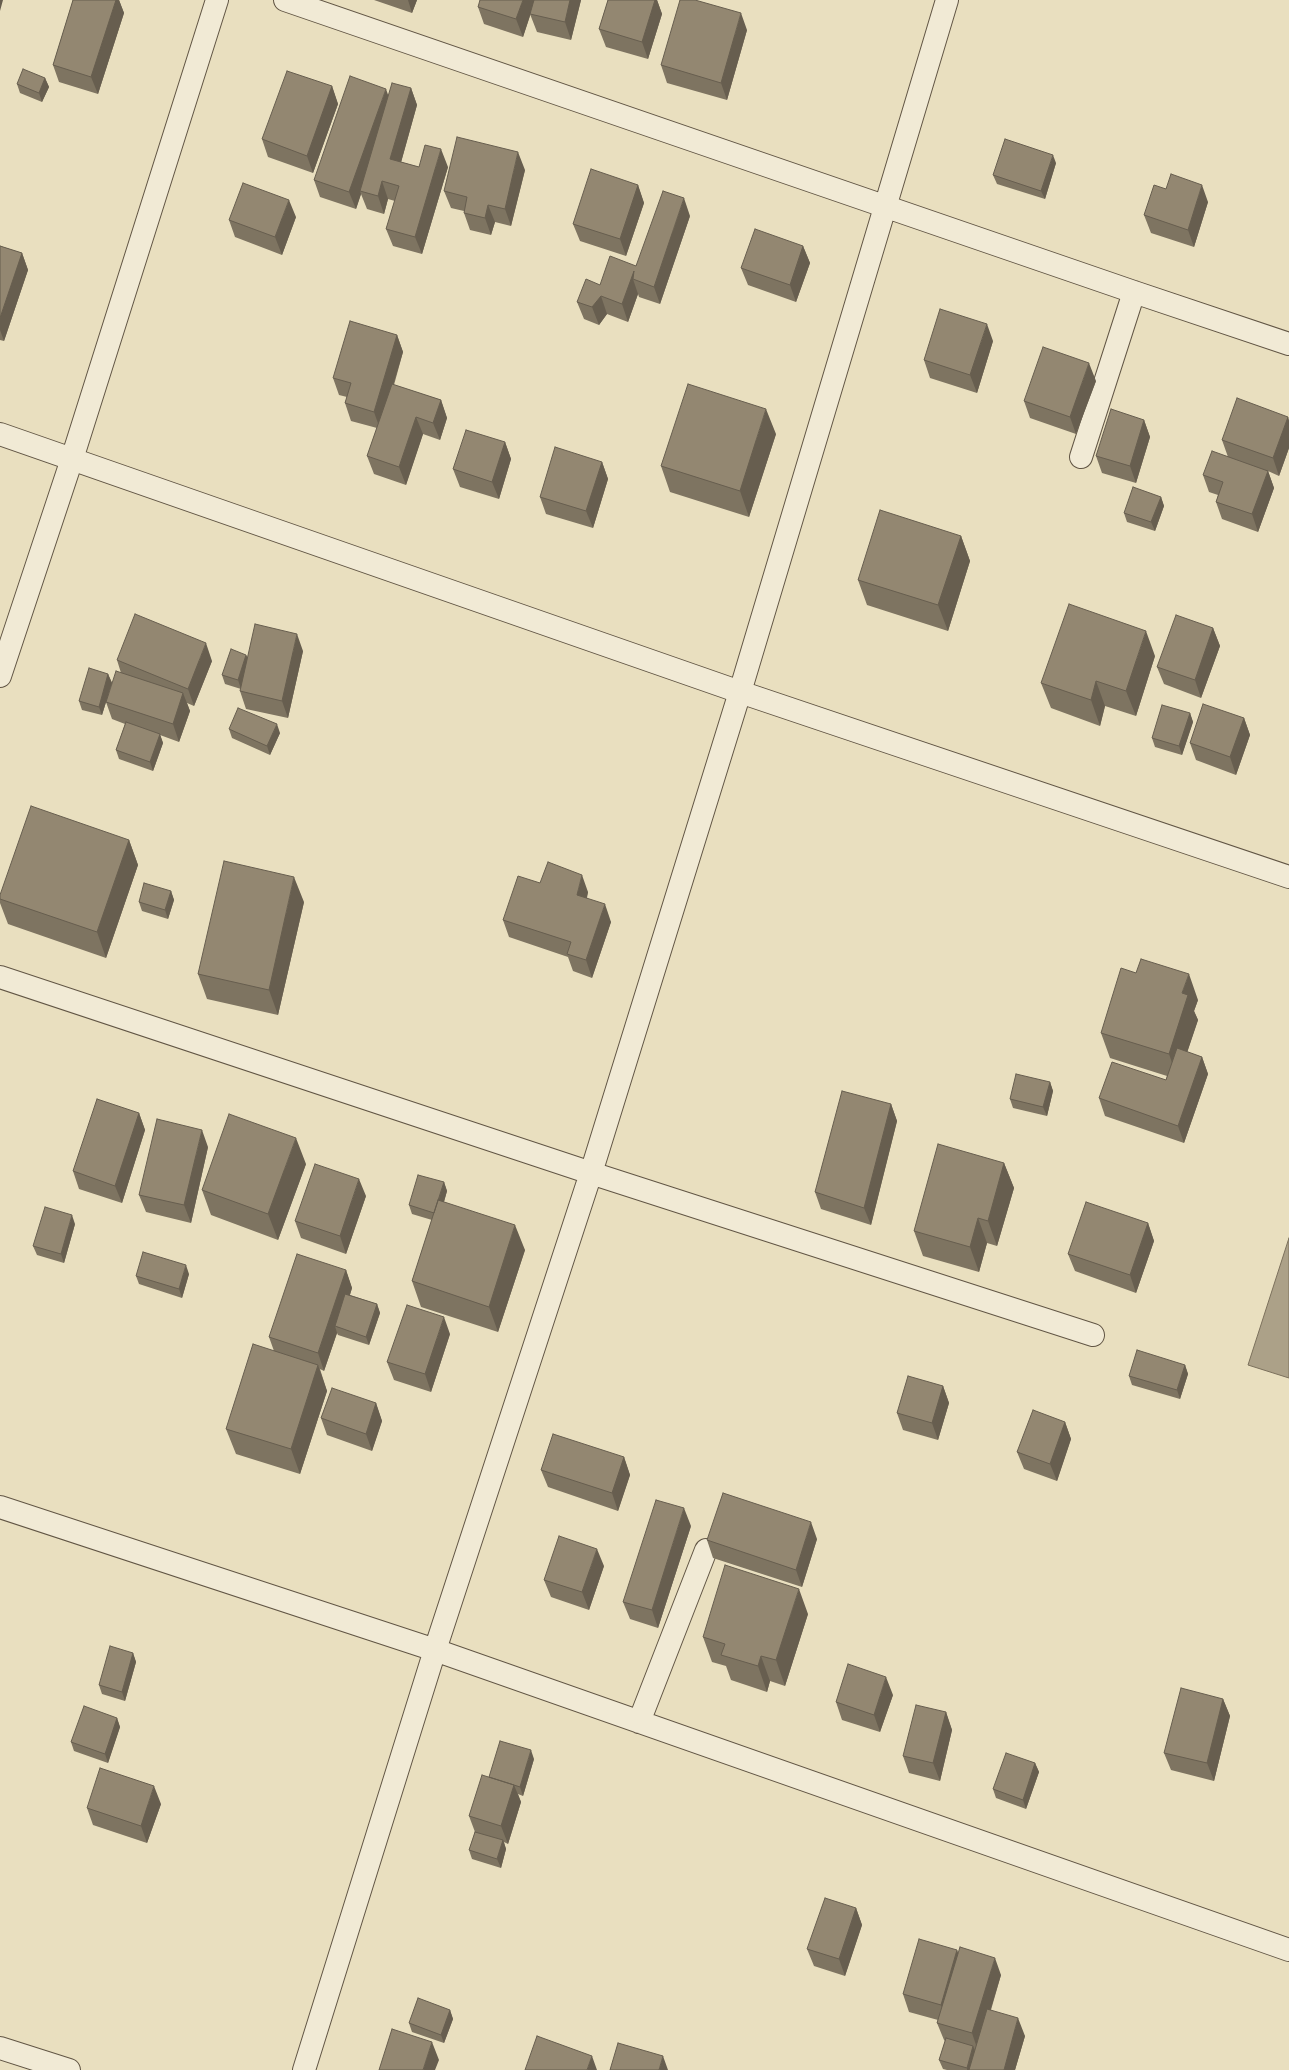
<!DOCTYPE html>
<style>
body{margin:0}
canvas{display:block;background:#e9dfbf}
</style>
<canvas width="1289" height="2070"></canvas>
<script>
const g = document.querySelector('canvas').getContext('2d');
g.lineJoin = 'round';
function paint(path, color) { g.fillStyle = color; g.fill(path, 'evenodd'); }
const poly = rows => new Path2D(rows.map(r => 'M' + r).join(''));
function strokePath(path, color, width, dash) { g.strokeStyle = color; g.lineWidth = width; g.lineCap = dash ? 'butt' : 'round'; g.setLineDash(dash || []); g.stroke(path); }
const water = poly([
 [1289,1238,1289,1378,1248,1365,1289,1238]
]);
const street = poly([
 [285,0,1134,292,1289,344],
 [0,434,740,692,1289,877],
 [1081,457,1134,292],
 [0,676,72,459,217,0],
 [0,977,591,1173,1093,1335],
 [0,1507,435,1650,1289,1950],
 [639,1722,706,1550],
 [0,2048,69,2070],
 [304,2070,435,1650,591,1173,740,692,947,0]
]);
const wall = poly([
 [73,0,119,0,124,13,98,94,59,82,53,65],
 [374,0,417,0,412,13],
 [581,0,571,40,537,32,530,14,532,10,523,37,484,24,478,7],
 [608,0,657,0,662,14,648,59,606,47,599,29],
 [747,30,727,100,667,83,661,65],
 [45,78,49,87,42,102,20,93,17,84],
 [332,86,338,104,313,173,268,157,262,139],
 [411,88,417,105,401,162,419,167,448,167,422,254,393,246,386,229,395,201,388,199,384,214,367,209,361,194,356,209,320,197,314,180,388,95],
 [1056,163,1045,199,997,184,993,175],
 [525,170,511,226,495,222,491,235,470,230,464,213,464,211,451,208,444,191],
 [638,185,644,203,626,256,580,241,573,224],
 [1166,189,1208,202,1194,247,1151,233,1144,215],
 [690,216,660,304,639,297,638,294,628,322,607,314,599,325,584,319,577,302,636,266],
 [296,217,282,255,235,237,229,220],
 [0,246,22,253,28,270,4,341,0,340],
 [803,246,810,263,796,302,748,285,741,268],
 [397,335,403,352,394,385,441,400,447,418,440,440,423,434,406,485,374,474,367,456,377,428,351,421,345,403,347,397,339,395,333,378],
 [993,341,977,393,930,378,924,360],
 [1096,381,1076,434,1030,418,1024,401],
 [1288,417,1289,421,1289,448,1279,476,1268,471,1274,488,1258,532,1222,519,1216,502,1218,495,1209,492,1203,475,1228,457,1222,440],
 [1144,420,1150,437,1136,483,1102,473,1096,456],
 [776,434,749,517,670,492,661,466],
 [505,442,511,459,499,499,460,487,453,469],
 [602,462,608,479,593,528,546,514,540,497],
 [1161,497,1164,506,1155,531,1127,522,1124,513],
 [961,536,970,561,948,631,867,605,858,580],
 [1213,628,1220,646,1201,698,1164,684,1157,667],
 [303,651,288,718,246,709,240,691,241,689,225,684,222,675,246,655,248,658],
 [1155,656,1136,716,1105,706,1100,726,1051,708,1041,683],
 [117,660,212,661,194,706,187,703,190,711,179,742,160,735,163,743,153,771,119,759,116,750,125,724,112,719,106,702,102,715,82,710,79,701,108,674,112,683,108,695,121,673],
 [1190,713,1193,722,1182,755,1155,747,1152,738],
 [1244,718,1250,735,1236,775,1196,760,1190,743],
 [229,729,280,733,270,755,232,738],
 [129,840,138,865,106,958,8,924,0,903,0,899],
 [540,883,588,892,587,898,611,922,592,978,573,971,568,957,509,937,503,920],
 [171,891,174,900,168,919,142,911,139,902],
 [304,902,278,1015,207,999,198,974],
 [1198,1000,1194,1011,1198,1020,1187,1052,1202,1057,1208,1074,1184,1143,1105,1116,1099,1098,1166,1080,1167,1076,1110,1058,1101,1033],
 [1050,1082,1053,1091,1047,1116,1013,1108,1010,1099],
 [891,1104,897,1121,871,1225,821,1209,815,1192],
 [139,1113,145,1130,122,1203,79,1189,73,1171],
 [208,1147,191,1223,146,1212,139,1195],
 [1004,1163,1014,1188,997,1246,987,1243,979,1272,923,1256,914,1231],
 [306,1164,278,1240,211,1215,202,1190],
 [444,1182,447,1191,444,1202,525,1250,498,1332,421,1307,412,1281,432,1220,412,1214,409,1205],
 [366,1196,346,1254,301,1238,295,1221],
 [1148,1223,1154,1241,1136,1293,1075,1271,1068,1254],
 [75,1224,64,1263,37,1255,33,1246],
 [346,1270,352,1288,350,1295,377,1304,380,1313,369,1345,338,1335,337,1333,324,1371,320,1369,327,1391,300,1474,236,1454,226,1429,274,1351,269,1337],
 [189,1274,182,1298,139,1284,136,1276],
 [450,1334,431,1392,394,1380,387,1362],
 [1185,1365,1188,1374,1180,1399,1132,1385,1129,1376],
 [943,1386,949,1403,938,1440,903,1430,897,1413],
 [376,1403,382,1421,372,1451,327,1435,321,1418],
 [1065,1422,1071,1439,1057,1481,1024,1469,1017,1452],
 [624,1457,630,1475,618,1511,548,1487,541,1470],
 [691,1526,658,1628,630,1619,623,1602],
 [817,1539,802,1587,713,1558,707,1540],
 [604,1566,589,1610,551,1597,544,1580],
 [808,1614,785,1686,770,1681,767,1692,731,1680,726,1666,712,1662,703,1637],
 [133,1653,136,1662,125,1701,102,1694,99,1685],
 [893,1695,880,1732,842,1720,836,1702],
 [1223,1699,1230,1716,1214,1781,1171,1770,1164,1753],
 [946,1712,952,1730,940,1781,909,1773,903,1756],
 [117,1718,120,1727,108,1763,74,1751,71,1742],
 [534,1759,523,1796,518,1794,521,1802,508,1844,504,1842,506,1849,501,1868,472,1859,469,1850,475,1832,469,1816,489,1777],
 [1035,1763,1039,1772,1026,1809,996,1798,993,1789],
 [161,1804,147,1843,93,1825,87,1808],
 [856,1908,862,1925,845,1976,814,1966,807,1949],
 [957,1950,958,1953,1001,1975,991,2010,1025,2036,1015,2070,947,2070,943,2069,939,2060,945,2041,944,2040,937,2023,938,2020,909,2012,903,1994],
 [450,2010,453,2019,444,2043,412,2032,409,2023]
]);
const shadedWall = poly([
 [0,0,3,0,0,11],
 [116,0,119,0,124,13,98,94,91,77],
 [408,0,417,0,412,13],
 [523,0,535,0,523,37,516,19],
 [570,0,581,0,571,40,565,22],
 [655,0,657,0,662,14,648,59,642,42],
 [741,13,747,30,727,100,721,83],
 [45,78,49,87,42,102,39,93],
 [332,86,338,104,313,173,307,156],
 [411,88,417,105,397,177,390,159],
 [386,89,392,106,360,191,361,194,356,209,349,192],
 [441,149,448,167,422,254,415,237],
 [518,152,525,170,511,226,505,209],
 [1053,155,1056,163,1045,199,1041,191],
 [382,181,388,199,384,214,378,196],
 [638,185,644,203,626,256,620,239],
 [1202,185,1208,202,1194,247,1188,230],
 [684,198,690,216,660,304,654,287],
 [289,200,296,217,282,255,275,237],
 [488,205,495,222,491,235,485,218],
 [803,246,810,263,796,302,790,285],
 [22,253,28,270,4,341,0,330,0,318],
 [634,271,633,279,638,294,628,322,622,304],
 [601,296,607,314,599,325,592,307],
 [987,324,993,341,977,393,970,375],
 [397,335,403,352,380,429,374,412],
 [1089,363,1096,381,1076,434,1070,417],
 [441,400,447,418,440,440,433,423],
 [766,409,776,434,749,517,740,491],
 [416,417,423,434,406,485,399,467],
 [1288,417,1289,421,1289,448,1279,476,1273,458],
 [1144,420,1150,437,1136,483,1130,466],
 [505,442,511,459,499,499,492,482],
 [602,462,608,479,593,528,586,511],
 [1268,471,1274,488,1258,532,1252,514],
 [1161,497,1164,506,1155,531,1151,522],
 [961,536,970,561,948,631,938,605],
 [1213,628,1220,646,1201,698,1195,680],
 [1146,631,1155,656,1136,716,1126,691],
 [297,634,303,651,288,718,282,701],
 [206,643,212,661,194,706,188,689],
 [246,655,250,664,241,689,238,680],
 [108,674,112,683,102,715,99,707],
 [1096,681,1105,706,1100,726,1091,700],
 [183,693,190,711,179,742,173,724],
 [1190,713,1193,722,1182,755,1179,746],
 [1244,718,1250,735,1236,775,1230,757],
 [277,724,280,733,270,755,267,746],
 [160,734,163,743,153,771,150,762],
 [129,840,138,865,106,958,97,932],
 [582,875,588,892,583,912,577,895],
 [294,877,304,902,278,1015,269,990],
 [171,891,174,900,168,919,165,910],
 [605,904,611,922,592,978,586,960],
 [1189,974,1198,1000,1194,1011,1198,1020,1178,1080,1169,1054,1182,993],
 [1202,1057,1208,1074,1184,1143,1178,1126],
 [1050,1082,1053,1091,1047,1116,1043,1107],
 [891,1104,897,1121,871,1225,864,1208],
 [139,1113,145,1130,122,1203,115,1186],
 [202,1130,208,1147,191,1223,184,1205],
 [296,1138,306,1164,278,1240,268,1214],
 [1004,1163,1014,1188,997,1246,988,1221],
 [359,1179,366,1196,346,1254,340,1236],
 [444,1182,447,1191,438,1222,435,1213],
 [72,1215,75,1224,64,1263,61,1254],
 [978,1218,987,1243,979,1272,970,1247],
 [1148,1223,1154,1241,1136,1293,1130,1275],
 [515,1225,525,1250,498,1332,489,1307],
 [186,1265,189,1274,182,1298,179,1289],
 [346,1270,352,1288,339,1328,335,1326,337,1333,324,1371,318,1353],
 [377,1304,380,1313,369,1345,366,1337],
 [444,1317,450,1334,431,1392,425,1374],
 [318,1365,327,1391,300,1474,291,1449],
 [1185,1365,1188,1374,1180,1399,1177,1390],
 [943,1386,949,1403,938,1440,932,1423],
 [376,1403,382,1421,372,1451,366,1434],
 [1065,1422,1071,1439,1057,1481,1050,1464],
 [624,1457,630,1475,618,1511,612,1493],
 [684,1508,691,1526,658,1628,652,1610],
 [811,1522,817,1539,802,1587,796,1570],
 [597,1549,604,1566,589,1610,582,1592],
 [799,1589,808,1614,785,1686,776,1660],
 [133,1653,136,1662,125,1701,122,1692],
 [761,1656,770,1681,767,1692,758,1666],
 [886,1677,893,1695,880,1732,874,1715],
 [1223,1699,1230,1716,1214,1781,1207,1763],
 [946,1712,952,1730,940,1781,933,1763],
 [117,1718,120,1727,108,1763,105,1754],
 [531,1750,534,1759,523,1796,520,1787],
 [1035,1763,1039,1772,1026,1809,1023,1800],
 [514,1785,521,1802,508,1844,501,1826],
 [154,1786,161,1804,147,1843,141,1826],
 [503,1840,506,1849,501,1868,497,1859],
 [856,1908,862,1925,845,1976,839,1959],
 [957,1950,963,1967,947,2022,941,2005],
 [995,1958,1001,1975,978,2051,972,2033],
 [450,2010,453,2019,444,2043,441,2035],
 [1018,2018,1025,2036,1015,2070,1004,2070],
 [432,2042,439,2060,435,2070,423,2070],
 [973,2046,977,2055,972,2070,967,2070,967,2068],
 [592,2056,597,2070,587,2070],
 [663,2056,668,2070,659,2070]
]);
const building = poly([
 [73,0,116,0,91,77,53,65,73,0],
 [480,0,523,0,516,19,478,7,480,0],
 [534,0,570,0,565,22,530,14,534,0],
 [608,0,655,0,642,42,599,29,608,0],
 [680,0,695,0,741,13,721,83,661,65,680,0],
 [23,69,45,78,39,93,17,84,23,69],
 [287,71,332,86,307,156,262,139,287,71],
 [350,76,386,89,349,192,314,180,350,76],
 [392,83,411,88,390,159,419,167,425,145,441,149,415,237,386,229,399,186,382,181,378,196,360,191,392,83],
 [457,137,518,152,505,209,488,205,485,218,464,213,467,197,444,191,457,137],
 [1005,139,1053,155,1041,191,993,175,1005,139],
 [591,169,638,185,620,239,573,224,591,169],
 [1171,174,1202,185,1188,230,1144,215,1154,185,1166,189,1171,174],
 [243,183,289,200,275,237,229,220,243,183],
 [663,191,684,198,654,287,633,279,634,271,622,304,601,296,592,307,577,302,586,279,600,285,610,256,636,266,663,191],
 [755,229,803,246,790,285,741,268,755,229],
 [0,246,22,253,0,318,0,246],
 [940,309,987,324,970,375,924,360,940,309],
 [350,321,397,335,374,412,345,403,351,383,333,378,350,321],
 [1043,347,1089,363,1070,417,1024,401,1043,347],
 [392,384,441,400,433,423,416,417,399,467,367,456,392,384],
 [688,384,766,409,740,491,661,466,688,384],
 [1237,398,1288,417,1273,458,1222,440,1237,398],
 [1111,409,1144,420,1130,466,1096,456,1111,409],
 [466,430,505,442,492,482,453,469,466,430],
 [555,447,602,462,586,511,540,497,555,447],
 [1212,451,1268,471,1252,514,1216,502,1223,482,1203,475,1212,451],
 [1133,487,1161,497,1151,522,1124,513,1133,487],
 [880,510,961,536,938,605,858,580,880,510],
 [1069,604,1146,631,1126,691,1096,681,1091,700,1041,683,1069,604],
 [135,614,206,643,188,689,117,660,135,614],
 [1176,615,1213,628,1195,680,1157,667,1176,615],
 [255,624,297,634,282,701,240,691,255,624],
 [231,649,246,655,238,680,222,675,231,649],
 [89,668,108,674,99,707,79,701,89,668],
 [116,671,183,693,173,724,106,702,116,671],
 [1203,704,1244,718,1230,757,1190,743,1203,704],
 [1162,705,1190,713,1179,746,1152,738,1162,705],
 [238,708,277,724,267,746,229,729,238,708],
 [126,722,160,734,150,762,116,750,126,722],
 [31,806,129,840,97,932,0,899,0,895,31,806],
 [224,861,294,877,269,990,198,974,224,861],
 [548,862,582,875,577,895,605,904,586,960,567,954,571,942,503,920,518,876,540,883,548,862],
 [144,883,171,891,165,910,139,902,144,883],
 [1141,959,1189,974,1182,993,1188,995,1169,1054,1101,1033,1121,968,1136,973,1141,959],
 [1177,1048,1202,1057,1178,1126,1099,1098,1112,1062,1166,1080,1177,1048],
 [1016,1074,1050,1082,1043,1107,1010,1099,1016,1074],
 [842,1091,891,1104,864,1208,815,1192,842,1091],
 [97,1099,139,1113,115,1186,73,1171,97,1099],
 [229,1114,296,1138,268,1214,202,1190,229,1114],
 [157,1119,202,1130,184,1205,139,1195,157,1119],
 [938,1144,1004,1163,988,1221,978,1218,970,1247,914,1231,938,1144],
 [315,1164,359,1179,340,1236,295,1221,315,1164],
 [418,1175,444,1182,434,1213,409,1205,418,1175],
 [438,1200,515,1225,489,1307,412,1281,438,1200],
 [1086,1202,1148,1223,1130,1275,1068,1254,1086,1202],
 [45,1207,72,1215,61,1254,33,1246,45,1207],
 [143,1252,186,1265,179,1289,136,1276,143,1252],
 [297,1254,346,1270,318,1353,269,1337,297,1254],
 [345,1294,377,1304,366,1337,335,1326,345,1294],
 [407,1305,444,1317,425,1374,387,1362,407,1305],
 [253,1344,318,1365,291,1449,226,1429,253,1344],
 [1137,1350,1185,1365,1177,1390,1129,1376,1137,1350],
 [908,1376,943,1386,932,1423,897,1413,908,1376],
 [332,1388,376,1403,366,1434,321,1418,332,1388],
 [1033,1410,1065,1422,1050,1464,1017,1452,1033,1410],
 [553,1434,624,1457,612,1493,541,1470,553,1434],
 [723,1493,811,1522,796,1570,707,1540,723,1493],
 [656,1500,684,1508,652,1610,623,1602,656,1500],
 [559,1536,597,1549,582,1592,544,1580,559,1536],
 [725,1565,799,1589,776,1660,761,1656,758,1666,721,1655,725,1644,703,1637,725,1565],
 [110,1646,133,1653,122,1692,99,1685,110,1646],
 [848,1664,886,1677,874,1715,836,1702,848,1664],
 [1181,1688,1223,1699,1207,1763,1164,1753,1181,1688],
 [916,1705,946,1712,933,1763,903,1756,916,1705],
 [84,1706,117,1718,105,1754,71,1742,84,1706],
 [500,1741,531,1750,520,1787,514,1785,489,1777,500,1741],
 [1006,1753,1035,1763,1023,1800,993,1789,1006,1753],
 [100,1768,154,1786,141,1826,87,1808,100,1768],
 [482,1775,514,1785,501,1826,469,1816,482,1775],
 [475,1832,503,1840,497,1859,469,1850,475,1832],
 [825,1898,856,1908,839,1959,807,1949,825,1898],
 [919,1939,957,1950,941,2005,903,1994,919,1939],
 [960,1947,995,1958,972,2033,937,2023,960,1947],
 [418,1998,450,2010,441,2035,409,2023,418,1998],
 [987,2009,1018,2018,1004,2070,969,2070,987,2009],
 [392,2029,432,2042,423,2070,379,2070,392,2029],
 [537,2036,592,2056,587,2070,525,2070,537,2036],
 [946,2038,973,2046,967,2068,939,2060,946,2038],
 [618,2043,663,2056,659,2070,610,2070,618,2043]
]);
paint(water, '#aca188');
strokePath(water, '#7c715d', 1);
strokePath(street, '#625645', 24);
strokePath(street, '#f1ead5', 22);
paint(wall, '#7e7461');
paint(shadedWall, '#675e4f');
paint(building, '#938771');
strokePath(building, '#675e4f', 1);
</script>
